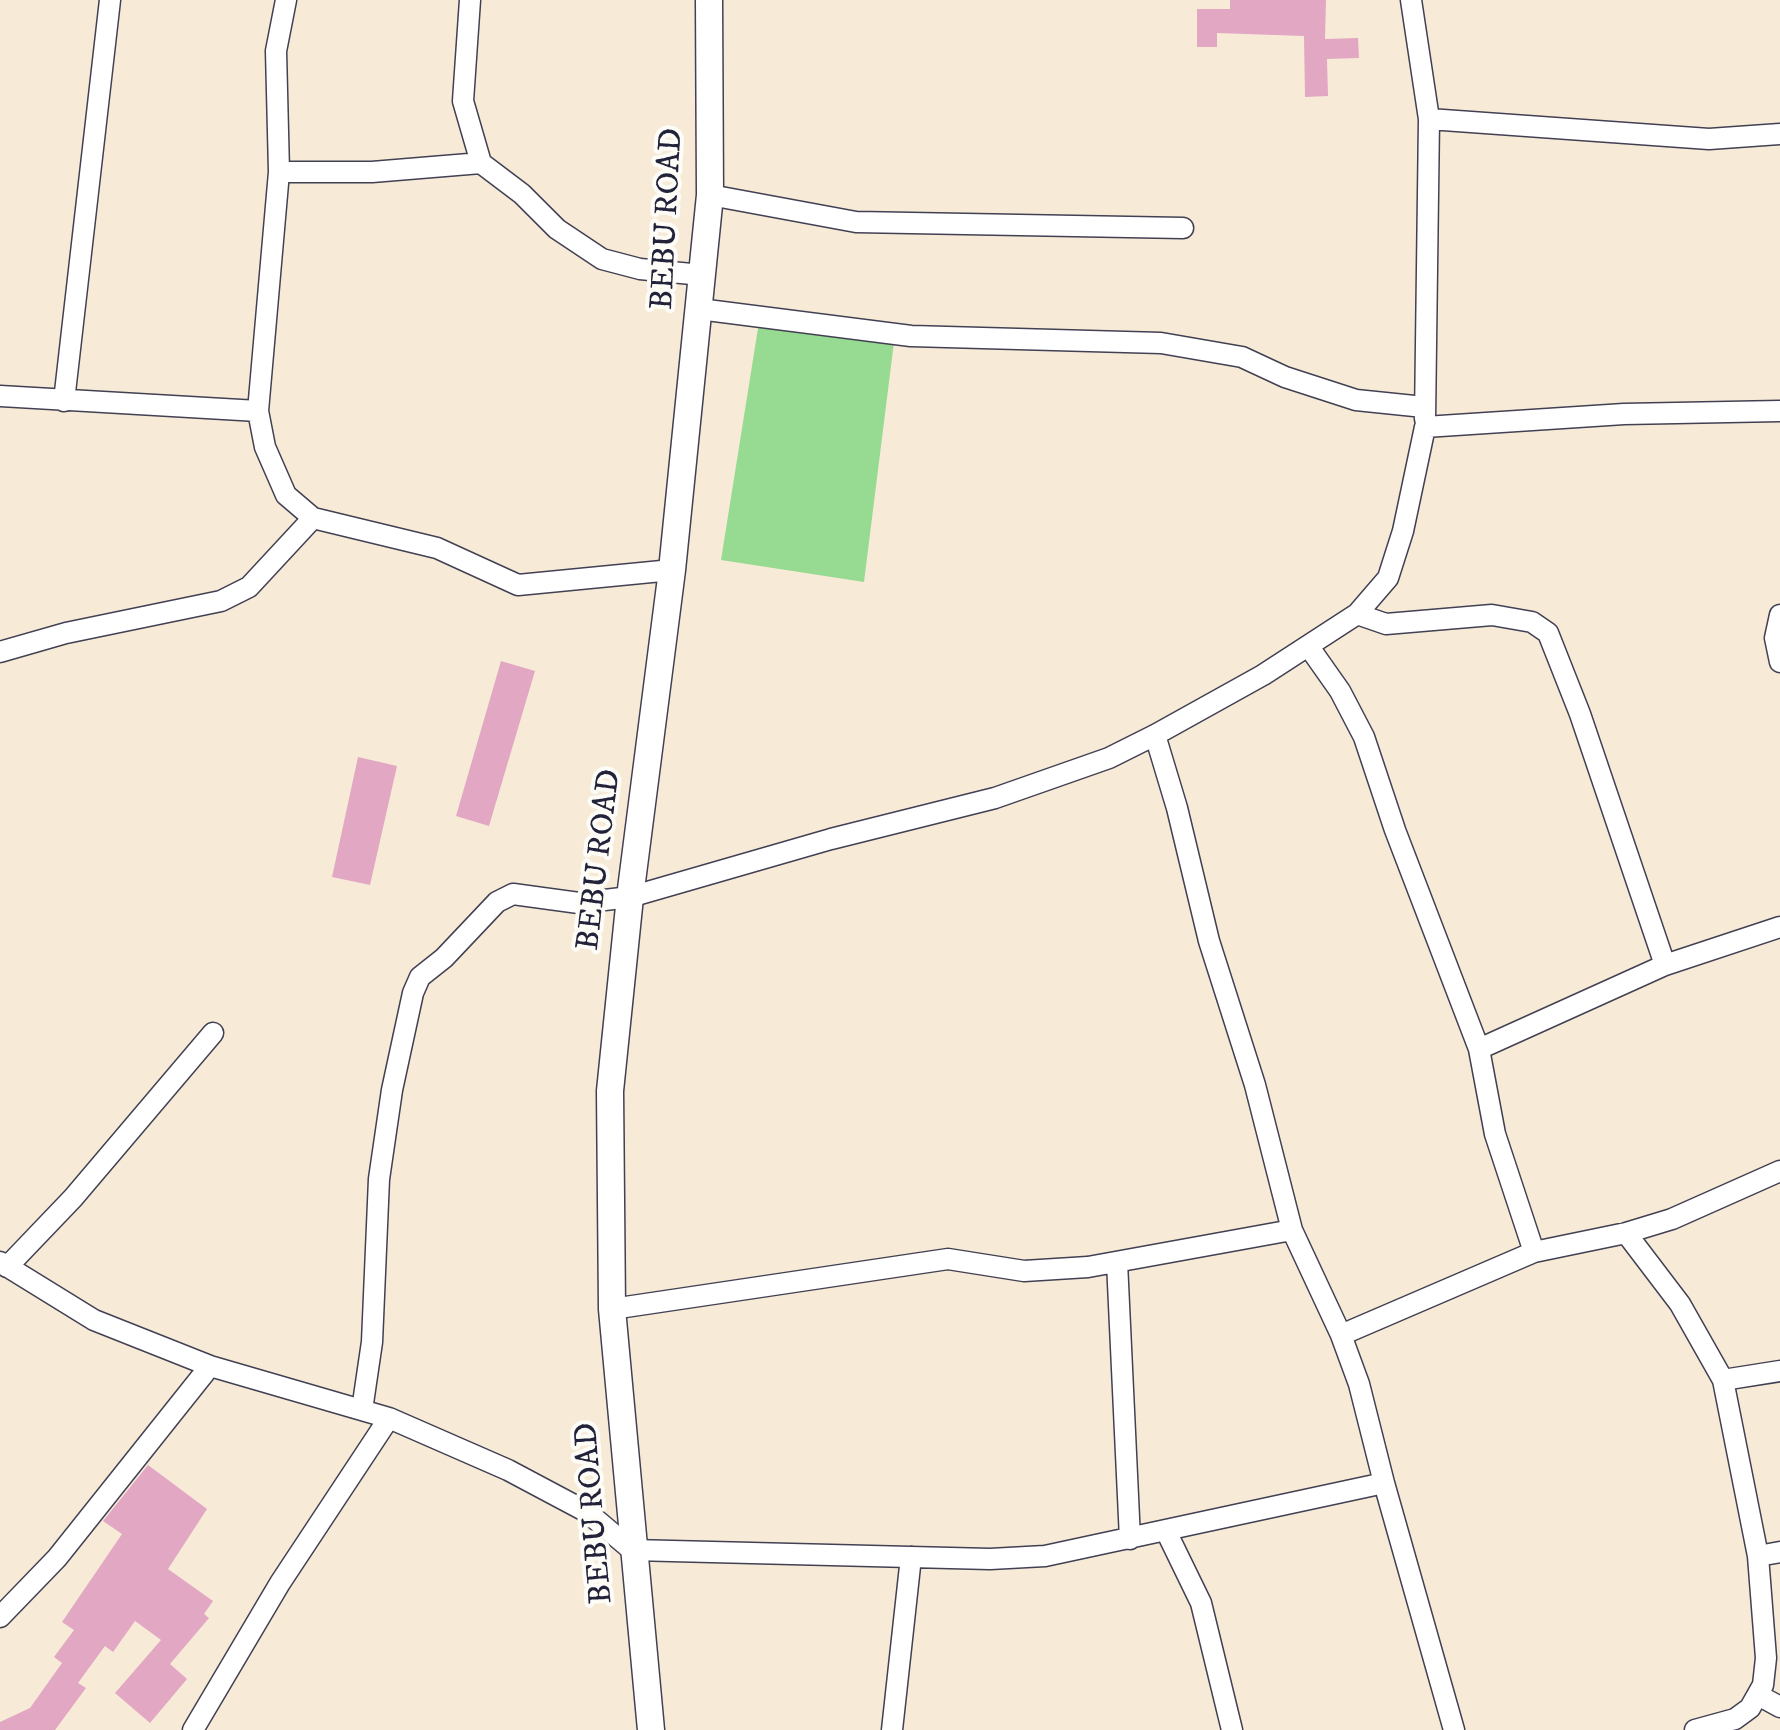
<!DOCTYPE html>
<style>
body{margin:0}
canvas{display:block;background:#f7ebd8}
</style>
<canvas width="1780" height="1730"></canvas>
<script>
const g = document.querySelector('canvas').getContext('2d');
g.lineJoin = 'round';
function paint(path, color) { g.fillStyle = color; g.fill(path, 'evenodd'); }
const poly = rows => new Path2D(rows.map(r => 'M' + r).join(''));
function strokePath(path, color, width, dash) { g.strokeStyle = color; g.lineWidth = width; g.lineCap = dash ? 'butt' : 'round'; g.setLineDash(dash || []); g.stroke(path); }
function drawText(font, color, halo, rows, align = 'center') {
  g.font = font + ' "IM FELL DW Pica",serif'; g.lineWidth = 8; g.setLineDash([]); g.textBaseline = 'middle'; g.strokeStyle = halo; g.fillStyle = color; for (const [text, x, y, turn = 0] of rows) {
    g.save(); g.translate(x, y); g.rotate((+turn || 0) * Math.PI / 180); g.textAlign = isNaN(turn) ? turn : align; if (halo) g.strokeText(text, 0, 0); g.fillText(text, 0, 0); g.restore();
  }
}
const green = poly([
 [759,322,894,342,864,582,721,560]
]);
const building = poly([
 [1230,0,1326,0,1325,39,1358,38,1359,58,1327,59,1328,96,1305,97,1304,36,1217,33,1217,47,1197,47,1197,9,1230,9],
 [501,661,535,671,489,826,456,816],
 [358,757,397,766,370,885,332,877],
 [148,1465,207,1509,168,1569,213,1601,204,1614,209,1618,170,1664,187,1679,150,1723,115,1693,161,1640,135,1621,113,1652,105,1646,78,1683,86,1688,55,1730,0,1730,0,1722,30,1708,62,1663,54,1657,74,1630,62,1622,122,1534,103,1521]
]);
const minor = poly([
 [286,0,276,51,279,172,258,411,265,447,286,495,313,518,437,548,518,585,672,570],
 [470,0,463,101,481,163,522,194,557,229,602,259,640,269,702,275],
 [1411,0,1429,119,1425,419],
 [1429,119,1709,139,1780,134],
 [279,172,372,172,481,163],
 [710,195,856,222,1183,228],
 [699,309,911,336,1161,343,1242,357,1285,377,1356,400,1424,407],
 [0,396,258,411],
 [64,401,110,0],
 [1357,614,1386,624,1492,615,1532,622,1548,633,1580,714,1665,965],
 [1780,615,1775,638,1780,662],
 [1309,647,1340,691,1364,737,1395,830,1479,1049,1495,1134,1534,1252],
 [0,652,66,633,221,601,249,587,313,518],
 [1155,735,1177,808,1209,941,1255,1085,1292,1230,1341,1335,1359,1384,1384,1483],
 [1479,1049,1665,965,1780,927],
 [1626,1233,1680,1304,1723,1380,1758,1556,1766,1658,1763,1685,1750,1708,1735,1719,1695,1730],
 [0,1262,94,1320,210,1366,389,1418,508,1470,587,1512,632,1550,990,1559,1045,1556,1384,1483,1454,1730],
 [1117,1262,1130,1539],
 [7,1267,73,1198,213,1033],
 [612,1309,948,1259,1024,1271,1088,1267,1292,1230],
 [1341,1335,1534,1252,1626,1233,1672,1219,1780,1171],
 [1723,1380,1780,1371],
 [362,1410,372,1342,379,1179,392,1090,413,993,420,977,444,958,497,902,513,894,579,903,630,897,831,839,995,798,1109,758,1155,735,1263,675,1357,614,1388,578,1403,531,1425,427,1624,414,1780,411],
 [1166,1531,1201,1603,1232,1730],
 [1758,1556,1780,1552],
 [0,1617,57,1558,210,1366],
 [1758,1695,1780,1707],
 [193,1730,280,1583,389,1418],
 [892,1730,911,1557]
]);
const tertiary = poly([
 [651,1730,612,1309,610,1091,630,897,672,570,710,195,709,0]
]);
const streetNames = [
 ["BEBU ROAD",669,219,-87],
 ["BEBU ROAD",601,860,-83],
 ["BEBU ROAD",596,1513,-95]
];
paint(green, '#97da91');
paint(building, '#e2a7c3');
strokePath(minor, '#424053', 23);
strokePath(tertiary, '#424053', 29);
strokePath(minor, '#fff', 20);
strokePath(tertiary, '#fff', 26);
drawText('32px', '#22223b', '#fdfcf7', streetNames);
</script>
